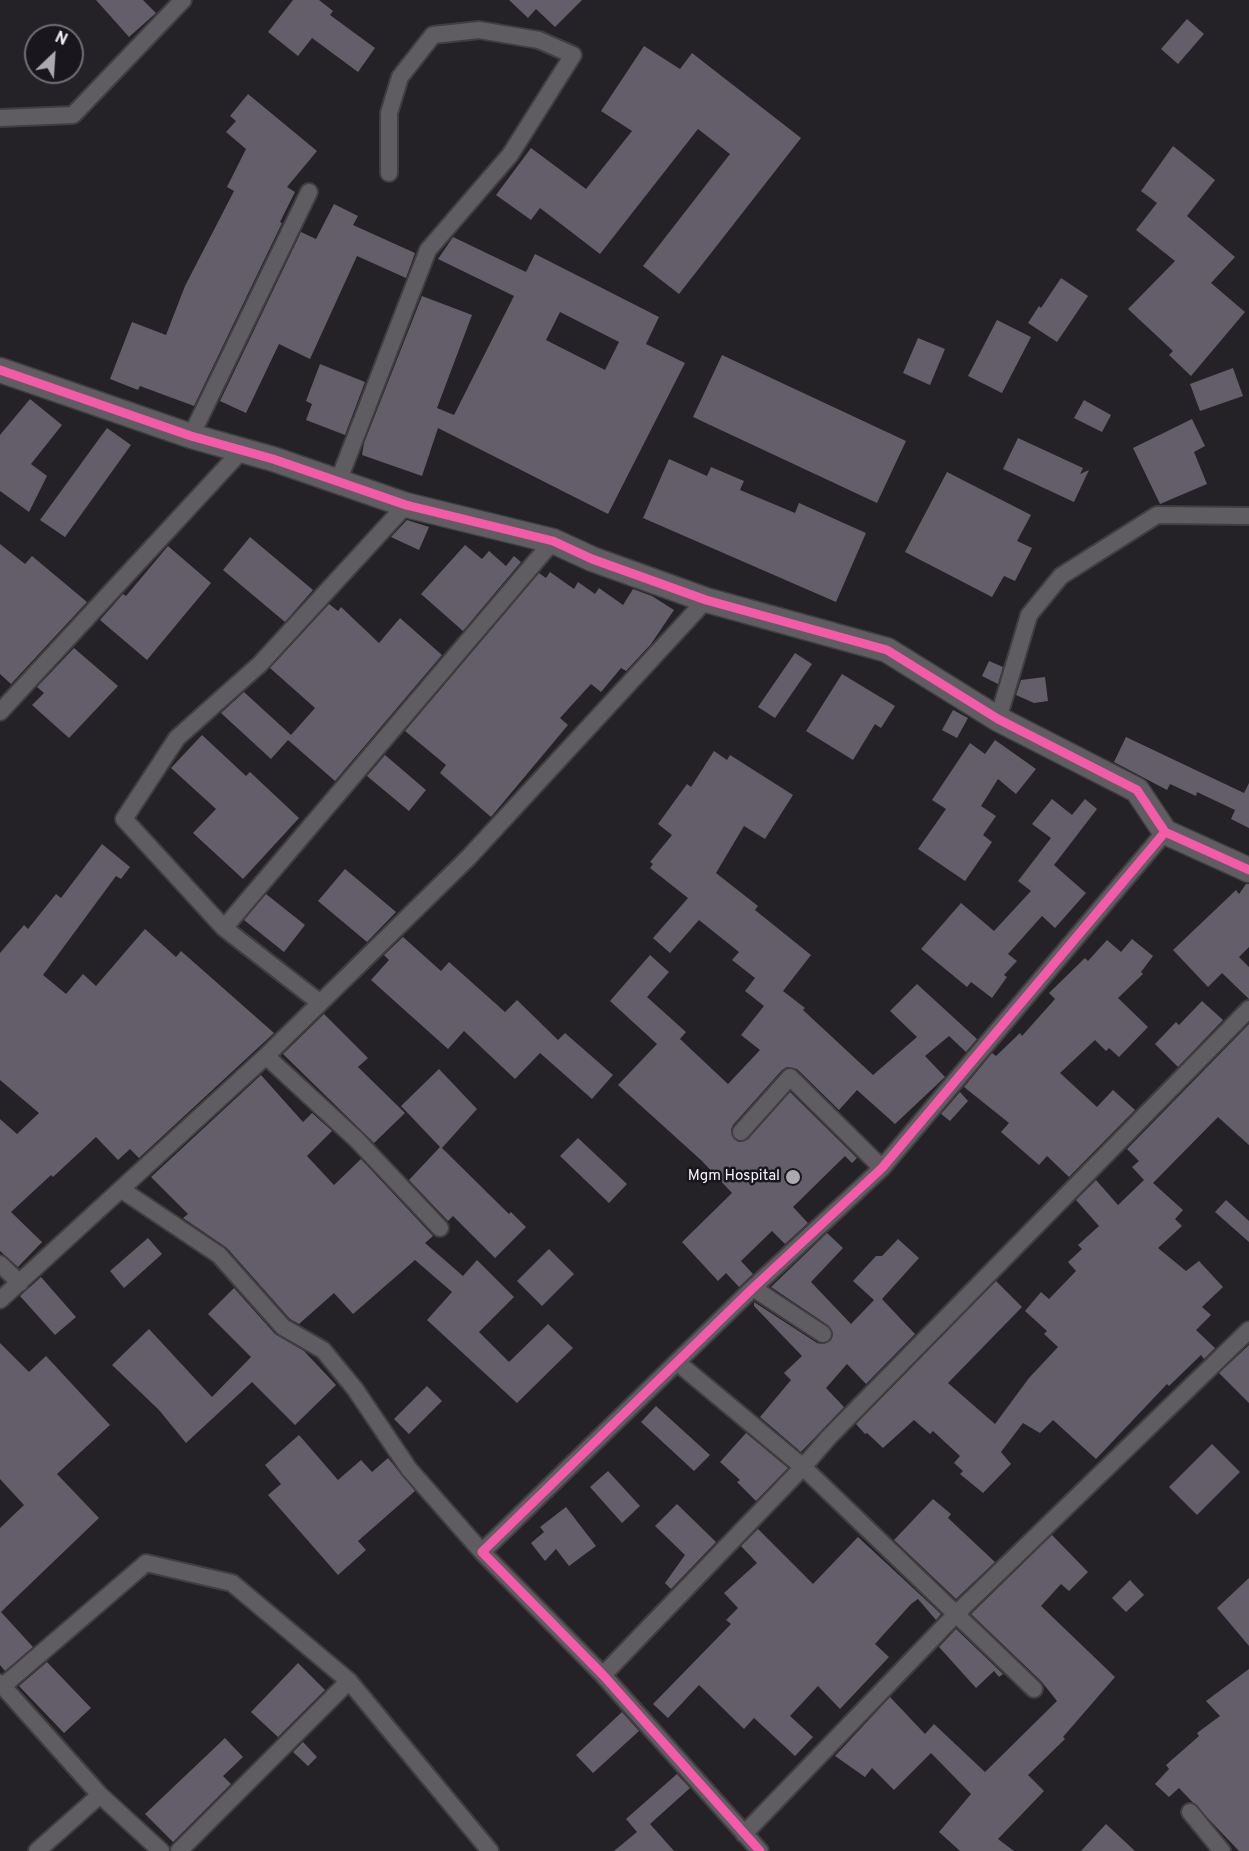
<!DOCTYPE html>
<style>
body{margin:0}
#map{position:relative;width:1249px;height:1851px;overflow:hidden;background:#242226;font-family:Overpass,sans-serif}
canvas{display:block}
.north{position:absolute;left:24px;top:24px;width:60px;height:60px;box-sizing:border-box;background:#1a161e;border:2px solid #726e76;border-radius:50%;rotate:25deg;font-size:16px;font-weight:700;line-height:24px;text-align:center;color:#f5f3f9}
.north::after{content:'';display:block;margin:auto;width:21px;height:27px;background:#acaaaf;clip-path:polygon(50% 0,100% 100%,50% 72%,0 100%)}
</style>
<div id="map">
<canvas width="1249" height="1851"></canvas>
<div class="north">N</div>
</div>
<script>
const g = document.querySelector('canvas').getContext('2d');
g.lineJoin = 'round';
function paint(path, color) { g.fillStyle = color; g.fill(path, 'evenodd'); }
const poly = rows => new Path2D(rows.map(r => 'M' + r).join(''));
function strokePath(path, color, width, dash) { g.strokeStyle = color; g.lineWidth = width; g.lineCap = dash ? 'butt' : 'round'; g.setLineDash(dash || []); g.stroke(path); }
function drawText(font, color, halo, rows, align = 'center') {
  g.font = font + ' Overpass,sans-serif'; g.lineWidth = 5; g.setLineDash([]); g.textBaseline = 'middle'; g.strokeStyle = halo; g.fillStyle = color; for (const [text, x, y, turn = 0] of rows) {
    g.save(); g.translate(x, y); g.rotate((+turn || 0) * Math.PI / 180); g.textAlign = isNaN(turn) ? turn : align; if (halo) g.strokeText(text, 0, 0); g.fillText(text, 0, 0); g.restore();
  }
}
const building = poly([
 [96,0,143,0,156,13,129,37],
 [293,0,319,0,333,11,330,15,375,48,358,72,312,38,298,56,268,32],
 [509,0,582,0,555,27,536,9,528,18],
 [1187,19,1204,34,1178,64,1161,49],
 [644,46,680,69,692,53,801,138,679,294,643,266,730,154,698,129,600,254,540,208,531,220,496,195,531,148,586,189,632,131,601,111],
 [248,94,317,151,287,187,295,192,280,222,282,223,194,406,140,386,138,390,110,379,132,322,166,335,185,286,234,191,227,187,246,149,226,132,236,121,230,116],
 [1173,146,1215,180,1187,216,1235,257,1211,283,1245,312,1191,376,1169,355,1173,351,1128,309,1175,261,1136,230,1157,203,1141,191],
 [334,204,358,216,353,225,415,253,406,278,357,256,310,359,279,344,246,413,220,401,301,232,316,239],
 [453,237,526,272,535,254,659,317,646,344,685,363,608,514,438,428,422,476,362,455,364,443,422,296,472,315,437,408,454,415,514,296,438,259],
 [560,312,619,342,605,370,546,340],
 [1061,278,1088,296,1057,342,1028,323,1039,306,1041,308],
 [997,320,1031,337,1002,393,968,376],
 [918,338,945,349,930,385,903,373],
 [722,355,906,441,877,503,693,417],
 [320,364,365,382,345,435,306,420,312,404,306,401],
 [1233,368,1243,396,1200,411,1190,384],
 [30,399,62,425,31,464,47,476,29,512,0,491,0,435],
 [1084,400,1111,415,1102,432,1074,418],
 [1192,419,1205,446,1194,452,1207,484,1160,504,1133,448],
 [107,428,131,445,65,537,40,520],
 [1018,438,1083,468,1080,474,1089,470,1074,502,1003,469],
 [669,459,707,476,711,467,744,481,740,490,795,513,799,503,866,533,836,602,643,518],
 [947,472,1031,515,1017,541,1032,548,1015,581,1004,576,992,597,905,552],
 [407,520,429,527,419,550,391,537],
 [250,537,313,590,285,622,223,570],
 [0,544,25,564,32,556,87,602,11,684,0,674],
 [465,545,482,559,489,551,506,566,514,556,521,562,463,631,421,594],
 [168,546,211,583,147,660,100,620,123,594,126,596],
 [550,572,574,589,578,582,595,594,599,588,623,605,633,589,652,596,674,610,651,644,626,671,621,668,601,692,591,684,560,718,568,725,491,817,440,773,446,765,405,731,539,573,546,578],
 [329,604,338,611,341,607,379,643,400,618,442,655,335,781,288,740,271,759,221,713,244,692,291,735,315,708,270,668],
 [74,648,118,686,69,738,32,705,44,693,37,687],
 [795,653,812,664,775,718,758,707],
 [989,661,1003,667,998,684,982,676],
 [842,674,895,706,881,728,875,724,853,760,806,731],
 [1045,677,1048,701,1034,703,1016,695,1021,680],
 [953,710,968,718,957,738,942,730],
 [202,735,246,776,250,772,299,818,243,879,193,833,216,809,171,768],
 [1126,737,1244,793,1249,783,1249,828,1231,819,1235,810,1197,792,1196,796,1170,784,1167,790,1114,762],
 [995,740,1036,769,1016,794,998,779,981,806,996,816,983,835,992,842,965,881,918,849,946,809,932,800,970,743,985,754],
 [714,751,727,760,730,755,793,795,765,839,744,826,716,873,758,906,755,910,811,955,783,991,805,1008,803,1010,873,1075,917,1037,890,1011,917,984,977,1039,966,1052,949,1036,925,1056,945,1077,895,1124,857,1090,839,1110,797,1069,787,1067,782,1070,733,1125,731,1130,734,1139,739,1142,748,1139,790,1092,857,1158,852,1163,845,1156,793,1207,808,1223,785,1244,772,1231,741,1261,753,1274,739,1287,726,1273,718,1281,682,1242,732,1193,702,1161,618,1085,657,1044,610,1001,650,955,669,972,647,997,686,1032,680,1039,728,1084,760,1050,741,1035,764,1006,745,991,755,978,732,960,739,952,699,920,670,953,653,938,688,898,650,868,653,864,650,862,672,835,658,824,687,784,691,787],
 [385,755,426,790,409,811,367,776],
 [1052,799,1072,815,1085,799,1097,809,1054,865,1086,893,1055,928,1042,916,1008,954,1017,961,1004,975,1007,977,992,998,971,982,967,987,921,949,961,903,994,931,1031,891,1018,881,1051,838,1032,824],
 [102,844,130,867,121,879,116,876,43,975,66,994,83,974,96,986,145,929,176,957,181,951,274,1033,139,1158,130,1149,118,1160,96,1137,53,1177,51,1175,11,1212,42,1242,18,1267,0,1251,0,1119,17,1134,39,1113,0,1080,0,953,24,925,28,929,56,894,61,898],
 [345,869,396,912,367,942,318,901],
 [1246,884,1249,884,1249,947,1239,957,1249,967,1249,999,1222,973,1208,987,1173,950,1236,890,1239,894],
 [266,894,305,925,284,952,244,920],
 [403,937,441,971,449,962,505,1012,517,1000,558,1040,565,1033,613,1075,592,1099,540,1053,515,1079,464,1031,448,1049,371,980,389,960,384,955],
 [1132,939,1153,956,1141,972,1143,974,1118,998,1148,1027,1119,1057,1109,1048,1106,1051,1095,1040,1060,1073,1097,1107,1113,1090,1135,1110,1069,1177,1047,1156,1039,1165,1001,1132,1009,1123,964,1087,992,1053,996,1056,1020,1033,1022,1036,1055,999,1049,993,1085,958,1088,961,1107,940,1121,952],
 [1202,1001,1223,1020,1178,1067,1155,1044,1176,1022,1179,1025],
 [324,1014,368,1058,358,1067,405,1113,374,1143,283,1054],
 [1249,1024,1249,1145,1218,1117,1153,1183,1183,1210,1175,1219,1182,1226,1158,1248,1186,1271,1199,1261,1223,1287,1202,1307,1211,1315,1196,1330,1215,1348,1204,1359,1201,1355,1169,1386,1167,1384,1096,1459,1053,1420,1040,1433,1023,1423,1001,1452,1011,1464,983,1493,960,1474,963,1471,954,1463,960,1456,933,1431,930,1434,914,1420,883,1448,867,1433,865,1434,856,1424,996,1281,1022,1307,948,1383,995,1424,1029,1378,1058,1347,1044,1334,1047,1331,1025,1311,1041,1292,1049,1299,1076,1271,1068,1262,1082,1249,1078,1245,1099,1226,1076,1200,1096,1180,1118,1205,1144,1180,1132,1167,1139,1161,1127,1149],
 [439,1069,477,1109,442,1148,509,1214,511,1212,526,1227,495,1258,453,1216,448,1221,409,1180,440,1147,401,1106],
 [261,1075,303,1122,312,1113,332,1131,307,1156,334,1185,361,1159,433,1236,425,1243,463,1276,477,1260,514,1297,479,1332,509,1362,548,1324,573,1348,517,1403,427,1320,452,1292,415,1260,353,1314,334,1293,299,1324,290,1319,227,1248,183,1218,188,1214,151,1177],
 [960,1092,968,1101,950,1121,941,1114],
 [578,1138,627,1184,609,1203,560,1156],
 [1226,1200,1249,1221,1249,1242,1215,1212],
 [827,1233,843,1248,811,1282,851,1324,874,1300,853,1281,876,1256,882,1256,898,1239,919,1258,882,1299,915,1334,866,1384,847,1364,826,1388,844,1407,801,1452,760,1417,791,1380,784,1373,802,1356,754,1306,754,1302,817,1343,823,1344,831,1340,833,1334,829,1326,771,1287],
 [148,1238,162,1254,124,1288,110,1271],
 [549,1249,574,1274,542,1306,517,1281],
 [41,1277,76,1317,55,1335,20,1296],
 [234,1288,275,1334,304,1351,336,1385,295,1425,252,1382,186,1443,159,1410,112,1365,149,1329,212,1397,251,1357,208,1314],
 [0,1343,29,1372,46,1356,110,1425,57,1474,99,1518,1,1612,33,1647,5,1671,0,1665,0,1528,24,1505,0,1479],
 [1249,1345,1249,1403,1219,1373],
 [427,1386,442,1401,409,1434,394,1419],
 [656,1406,710,1455,694,1471,641,1422],
 [746,1433,788,1468,756,1501,737,1482,740,1480,720,1462],
 [299,1435,338,1480,361,1460,372,1472,388,1458,415,1491,358,1541,366,1550,338,1575,268,1495,281,1484,265,1465],
 [1212,1444,1240,1472,1197,1515,1169,1487],
 [608,1471,640,1506,622,1523,590,1487],
 [933,1499,951,1514,948,1518,995,1562,956,1599,894,1540],
 [677,1504,716,1542,671,1589,665,1583,685,1555,655,1526],
 [566,1507,596,1546,569,1566,556,1549,545,1561,531,1543,544,1532,540,1527],
 [758,1529,813,1584,858,1537,941,1614,936,1620,918,1599,911,1604,875,1644,889,1657,840,1709,818,1686,790,1716,813,1737,795,1756,754,1718,744,1729,699,1685,668,1718,653,1704,731,1624,726,1620,738,1608,724,1593,757,1563,741,1546],
 [1052,1535,1088,1572,1069,1591,1061,1584,1041,1606,1115,1677,1063,1737,1065,1739,1028,1775,1044,1791,998,1839,1014,1851,960,1851,939,1832,971,1794,931,1753,894,1790,872,1768,865,1777,835,1756,890,1697,925,1734,934,1724,985,1772,1057,1701,1041,1681,971,1614],
 [1249,1578,1249,1646,1217,1608],
 [1130,1580,1144,1595,1126,1612,1112,1598],
 [956,1629,1003,1674,999,1677,994,1671,976,1688,939,1647],
 [47,1662,91,1708,64,1733,19,1686],
 [298,1663,325,1690,278,1737,251,1712],
 [1249,1669,1249,1851,1239,1851,1179,1788,1169,1797,1155,1784,1169,1769,1166,1765,1199,1736,1197,1733,1220,1716,1206,1701],
 [622,1712,639,1731,593,1773,576,1755],
 [225,1738,243,1757,223,1776,231,1784,173,1842,145,1814],
 [303,1742,317,1757,308,1766,293,1752],
 [677,1774,690,1788,650,1824,674,1851,614,1851,637,1832,626,1819],
 [1106,1824,1135,1851,1081,1851]
]);
const street = poly([
 [0,118,73,115,183,0],
 [191,436,309,192],
 [338,482,428,250,510,155,573,55,539,40,479,30,433,35,400,77,389,113,389,173],
 [0,712,242,450],
 [998,719,1029,615,1061,576,1157,515,1249,516],
 [224,928,553,541],
 [319,1002,224,928,124,819,177,738,260,664,406,505],
 [266,1056,357,1140,440,1228],
 [741,1132,790,1077,882,1168],
 [122,1190,219,1255,283,1327,323,1350,355,1389,409,1469,482,1552],
 [0,1264,20,1283],
 [753,1288,823,1334],
 [0,1300,266,1056,468,858,706,600],
 [678,1363,803,1467,1034,1689],
 [603,1675,803,1467,829,1437,1249,1009],
 [0,1683,100,1795,161,1851],
 [3,1686,146,1563,232,1583,349,1681,490,1851],
 [1190,1812,1222,1851],
 [744,1834,957,1613,1249,1330],
 [37,1851,100,1795],
 [179,1851,349,1681],
 [760,1851,603,1675,482,1552,753,1288,882,1168,1165,832]
]);
const secondary = poly([
 [0,370,191,436,273,459,406,505,553,541,592,559,706,600,887,650,998,719,1137,790,1165,832,1249,870]
]);
const cycleway = poly([
 [0,370,191,436,273,459,406,505,553,541,592,559,706,600,887,650,998,719,1137,790,1165,832,1249,870],
 [760,1851,603,1675,482,1552,753,1288,882,1168,1165,832]
]);
const markers = [
 [793,1177,8,"#acaaaf"]
];
const poiNames = [
 ["Mgm Hospital",780,1177]
];
paint(building, '#645e6a');
strokePath(street, '#3f3e41', 20);
strokePath(secondary, '#3f3e41', 27);
strokePath(street, '#5f5d61', 16);
strokePath(secondary, '#5f5d61', 24);
strokePath(cycleway, '#f35aa7', 9);
for (const [x, y, r, color] of markers) { const dot = new Path2D(); dot.arc(x, y, r, 0, 2 * Math.PI); g.fillStyle = color; g.fill(dot); strokePath(dot, '#1a161e', 2); }
drawText('15px', '#f5f3f9', '#1a161e', poiNames, 'right');
</script>
